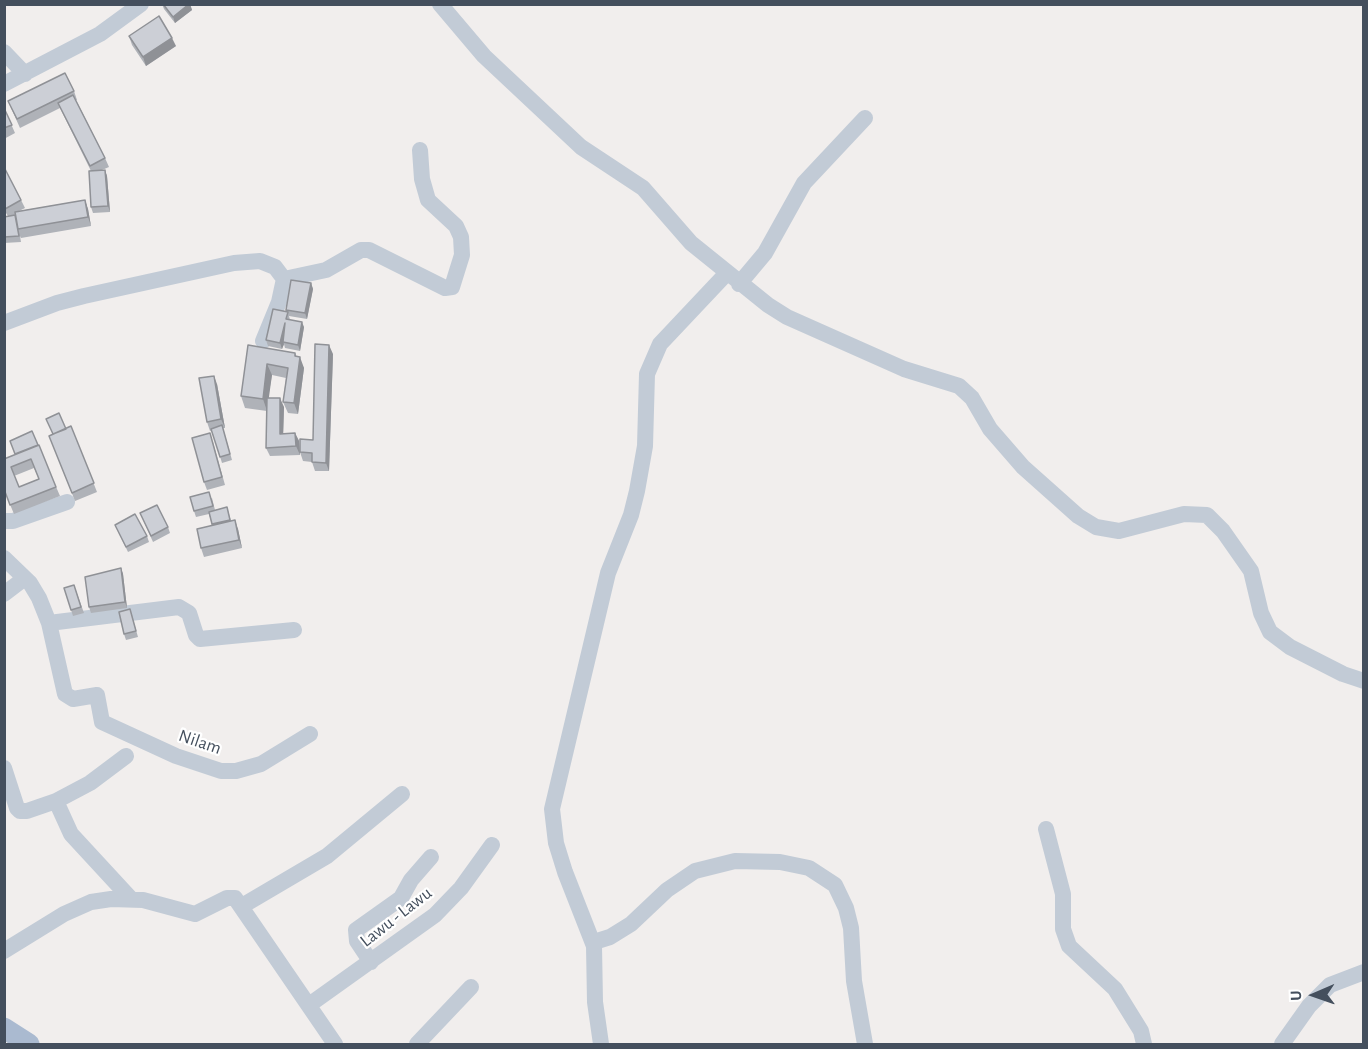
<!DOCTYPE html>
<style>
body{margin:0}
#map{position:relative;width:1368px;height:1049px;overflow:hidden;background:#f1eeed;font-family:"Alegreya Sans",sans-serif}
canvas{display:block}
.frame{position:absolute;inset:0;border:6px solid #444f5d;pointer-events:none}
.north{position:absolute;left:1284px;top:965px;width:60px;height:60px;-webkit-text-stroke:4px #fff;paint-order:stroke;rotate:268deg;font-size:16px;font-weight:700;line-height:24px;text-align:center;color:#444f5d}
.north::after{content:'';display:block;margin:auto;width:21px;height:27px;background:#444f5d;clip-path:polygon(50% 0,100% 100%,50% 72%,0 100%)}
</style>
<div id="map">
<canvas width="1368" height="1049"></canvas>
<div class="frame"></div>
<div class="north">U</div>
</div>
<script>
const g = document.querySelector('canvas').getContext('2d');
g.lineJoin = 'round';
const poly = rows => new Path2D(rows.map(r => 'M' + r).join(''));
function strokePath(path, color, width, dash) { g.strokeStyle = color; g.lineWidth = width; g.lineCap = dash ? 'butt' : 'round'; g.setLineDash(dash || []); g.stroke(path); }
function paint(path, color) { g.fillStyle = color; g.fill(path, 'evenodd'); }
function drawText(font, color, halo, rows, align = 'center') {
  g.font = font + ' "Alegreya Sans",sans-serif'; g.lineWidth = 4.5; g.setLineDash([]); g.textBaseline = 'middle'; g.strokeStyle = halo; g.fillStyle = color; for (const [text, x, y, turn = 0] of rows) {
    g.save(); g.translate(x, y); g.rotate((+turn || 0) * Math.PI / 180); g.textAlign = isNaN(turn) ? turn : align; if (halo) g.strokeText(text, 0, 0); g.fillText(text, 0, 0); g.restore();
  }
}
const minor = poly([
 [440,4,484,56,581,147,643,188,691,243,768,305,787,317,904,369,959,386,972,398,990,429,1023,467,1078,516,1096,527,1119,531,1184,514,1207,515,1223,531,1251,571,1261,613,1270,632,1290,647,1343,674,1364,681],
 [4,52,25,74],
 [4,84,100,34,141,4],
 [284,279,326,270,361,250,369,250,445,288,452,287,462,255,461,237,456,226,428,200,422,179,420,150],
 [739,284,765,253,804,183,865,118],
 [4,323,57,303,84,296,234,263,260,261,275,267,284,279,279,302,263,341],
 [4,521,13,521,67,502],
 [4,558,30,583,39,598,49,623,65,694,73,699,97,695,102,722,176,756,221,771,236,771,261,764,310,734],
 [4,594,25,578],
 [49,623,179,607,189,613,196,635,200,639,294,630],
 [4,768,17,808,20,811,27,811,56,801,90,783,126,756],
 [56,801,71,834,131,899],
 [1046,829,1063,894,1063,929,1069,946,1115,989,1141,1031,1144,1044],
 [242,906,327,856,402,794],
 [594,942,610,937,631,924,667,890,695,871,735,861,780,862,809,868,835,885,846,908,851,928,854,981,865,1044],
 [4,951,64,914,91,902,111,899,143,900,195,914,227,898,235,898,335,1044],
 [371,962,357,941,356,930,401,898,411,880,431,857],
 [309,1005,435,915,461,888,492,845],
 [417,1044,471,987],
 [601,1044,595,1002,594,946,565,872,556,843,552,809,608,573,631,515,637,491,645,446,647,374,660,344,726,274],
 [1282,1044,1309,1006,1330,985,1364,972]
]);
const major = poly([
 [4,1028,29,1044]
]);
const wall = poly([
 [162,4,190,4,192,10,175,23,164,9],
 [129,36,176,46,146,66,132,45],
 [74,91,77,100,76,100,105,158,109,167,102,170,105,170,107,176,110,212,93,213,91,207,91,171,60,108,20,128,8,101],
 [4,108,15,133,4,139],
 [4,167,21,200,25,208,19,211,85,200,88,209,91,226,21,238,20,236,21,242,4,243,4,217,8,216,4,210],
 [311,283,313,289,307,319,289,316,290,320,304,327,300,351,285,348,284,344,282,349,268,346,266,340,287,312,286,310],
 [248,345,297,356,304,368,298,414,288,413,283,402,286,378,272,375,268,398,284,407,283,433,295,433,299,441,300,455,270,456,266,448,267,411,245,408,241,396],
 [333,354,329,471,315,471,312,462,303,461,300,452,313,440],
 [217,384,225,428,223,428,232,460,222,463,212,430,210,431,207,422],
 [71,426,97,492,75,501,49,436],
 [32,431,60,496,14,514,4,490,15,454],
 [34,468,39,479,19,487,14,476],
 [213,442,225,485,207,490,204,482],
 [212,498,215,510,227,507,231,521,238,529,242,548,204,557,201,548,212,525,209,514,196,517,194,511],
 [140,513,168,527,170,533,153,542],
 [115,525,147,536,149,542,128,552],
 [121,568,123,574,127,608,91,613,89,607],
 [74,585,84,613,73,616,64,588],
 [130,609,138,637,126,640,124,634]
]);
const shadedWall = poly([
 [189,4,190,4,192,10,175,23,173,17],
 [172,38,176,46,146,66,143,57],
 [105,170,107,176,110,212,108,206],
 [85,200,88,209,91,226,88,217],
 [311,283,313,289,307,319,305,313],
 [302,322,304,327,300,351,298,345],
 [285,323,283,342,284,344,282,349,280,343],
 [329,345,333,354,329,471,326,463],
 [295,353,299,363,300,357,304,368,298,414,294,403],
 [267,364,272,375,267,411,263,399],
 [214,376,217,384,225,428,221,419],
 [280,398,284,407,283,442,280,434],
 [295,433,299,441,300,455,296,446],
 [235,520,238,529,242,548,239,540],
 [121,568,123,574,127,608,125,602]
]);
const building = poly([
 [163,4,189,4,173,17,163,4],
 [159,16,172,38,143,57,129,36,159,16],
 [65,73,74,91,17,119,8,101,65,73],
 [73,95,105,158,90,166,58,103,73,95],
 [4,108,12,125,4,128,4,108],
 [4,167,21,200,5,209,4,208,4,167],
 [105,170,108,206,91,207,89,171,105,170],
 [85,200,88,217,18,229,15,212,85,200],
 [15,215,19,236,4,237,4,217,15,215],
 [291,280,311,283,305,313,286,310,291,280],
 [273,309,288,312,286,319,302,322,298,345,283,342,285,323,280,343,266,340,273,309],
 [315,344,329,345,326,463,312,462,312,453,300,452,300,439,313,440,315,344],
 [248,345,295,353,295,356,300,357,294,403,283,402,288,368,267,364,263,399,241,396,248,345],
 [214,376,221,419,207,422,199,378,214,376],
 [267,398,280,398,280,434,295,433,296,446,266,448,267,398],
 [59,413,66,429,53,434,46,419,59,413],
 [222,425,230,454,220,457,211,429,222,425],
 [71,426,94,483,72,493,49,436,71,426],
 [32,431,38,445,15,454,10,441,32,431],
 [210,433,222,477,204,482,192,438,210,433],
 [39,445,56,487,10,505,4,489,4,459,39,445],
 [31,459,39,479,19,487,11,467,31,459],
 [209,492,213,506,194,511,190,497,209,492],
 [157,505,168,527,151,536,140,513,157,505],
 [227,507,230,520,212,524,209,512,227,507],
 [135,514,147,536,126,547,115,525,135,514],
 [235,520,239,540,201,548,197,529,235,520],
 [121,568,125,602,89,607,85,577,121,568],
 [74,585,81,607,71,610,64,588,74,585],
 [130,609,136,631,124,634,119,612,130,609]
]);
const streetNames = [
 ["Nilam",200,742,19],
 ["Lawu - Lawu",396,917,-38]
];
strokePath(minor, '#c2cbd6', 16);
strokePath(major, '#aabad0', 21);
paint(wall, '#afb2b8');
paint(shadedWall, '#8f9196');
paint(building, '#cccfd6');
strokePath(building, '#8f9196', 1.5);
drawText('18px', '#444f5d', '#fff', streetNames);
</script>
